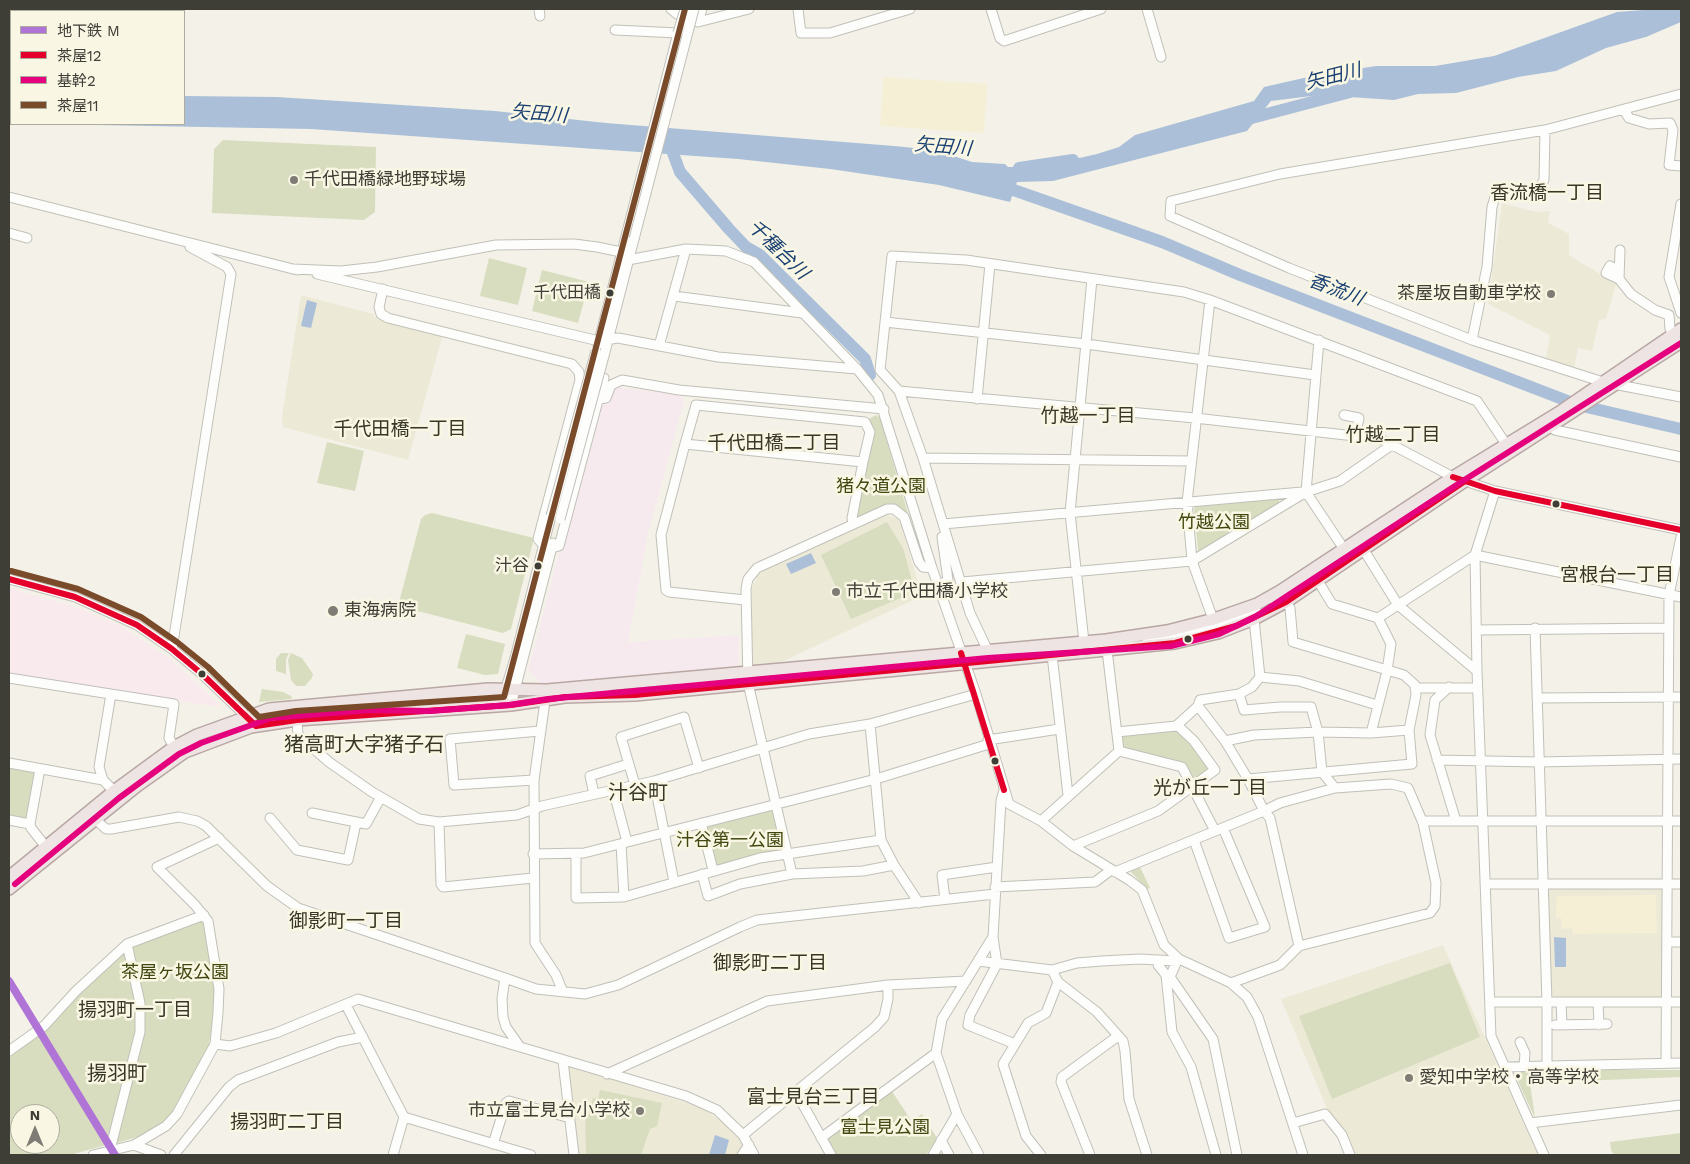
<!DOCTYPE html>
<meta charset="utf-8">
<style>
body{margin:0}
#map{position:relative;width:1690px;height:1164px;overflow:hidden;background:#f4f2e8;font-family:"Work Sans","Noto Sans JP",sans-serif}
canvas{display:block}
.frame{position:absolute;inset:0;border:10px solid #3e3d36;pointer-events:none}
.legend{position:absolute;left:10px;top:10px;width:175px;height:115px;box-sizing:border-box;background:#f9f6e3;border:1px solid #aeac9e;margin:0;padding:6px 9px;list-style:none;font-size:15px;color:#3e3d36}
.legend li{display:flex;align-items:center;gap:10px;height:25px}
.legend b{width:25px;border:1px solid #aeac9e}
.north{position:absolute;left:10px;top:1104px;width:50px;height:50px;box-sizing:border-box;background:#f9f6e3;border:1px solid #aeac9e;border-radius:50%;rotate:0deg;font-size:14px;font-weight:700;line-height:20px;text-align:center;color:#3e3d36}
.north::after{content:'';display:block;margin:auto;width:18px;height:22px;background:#7e7c74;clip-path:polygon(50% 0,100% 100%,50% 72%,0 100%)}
</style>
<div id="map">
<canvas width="1690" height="1164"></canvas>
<div class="frame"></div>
<ul class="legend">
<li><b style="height:6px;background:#b074d6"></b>地下鉄 M</li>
<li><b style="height:6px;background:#e4002b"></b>茶屋12</li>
<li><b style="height:6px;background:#e5007d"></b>基幹2</li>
<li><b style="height:6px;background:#7a4b2a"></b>茶屋11</li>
</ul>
<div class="north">N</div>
</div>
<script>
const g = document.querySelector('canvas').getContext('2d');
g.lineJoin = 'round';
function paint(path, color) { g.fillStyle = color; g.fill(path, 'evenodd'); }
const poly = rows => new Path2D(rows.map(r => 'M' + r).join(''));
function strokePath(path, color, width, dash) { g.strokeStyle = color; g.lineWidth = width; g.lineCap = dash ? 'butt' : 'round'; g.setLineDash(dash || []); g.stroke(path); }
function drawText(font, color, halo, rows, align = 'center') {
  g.font = font + ' "Work Sans","Noto Sans JP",sans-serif'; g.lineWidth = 5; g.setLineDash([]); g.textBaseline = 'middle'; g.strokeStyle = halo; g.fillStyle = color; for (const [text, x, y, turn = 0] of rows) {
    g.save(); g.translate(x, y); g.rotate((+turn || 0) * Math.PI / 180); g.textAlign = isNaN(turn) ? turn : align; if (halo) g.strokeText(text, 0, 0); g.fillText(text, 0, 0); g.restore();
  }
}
const commercial = poly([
 [604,385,681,395,684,401,648,534,628,642,739,635,738,666,541,684,528,670]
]);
const industrial = poly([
 [9,588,79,608,119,625,168,657,219,704,218,707,9,674]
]);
const built = poly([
 [1502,203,1536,212,1550,211,1548,223,1569,234,1569,255,1616,284,1606,319,1599,320,1592,351,1578,348,1574,368,1546,359,1550,335,1488,304],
 [301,295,373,314,376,318,443,334,408,460,283,427,282,417],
 [887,515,898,519,901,524,922,596,781,662,755,664,751,662,752,588,758,575,767,569],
 [1551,887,1659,888,1662,890,1662,996,1659,998,1556,999,1552,997,1548,891],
 [1443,945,1538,1155,1353,1155,1341,1127,1331,1118,1281,999],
 [571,1066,703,1108,729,1127,744,1144,740,1155,577,1155,568,1068]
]);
const green = poly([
 [223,140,376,147,375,212,364,220,212,213,214,149],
 [489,258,527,268,518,305,480,296],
 [542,270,589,282,578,323,532,311],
 [876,415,880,418,909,517,903,510,894,506,858,518,856,515,867,420],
 [327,442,364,451,355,491,317,483],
 [1278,498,1280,504,1202,553,1198,551,1194,508,1196,506],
 [432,513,534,538,511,629,503,633,398,606,421,519,425,515],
 [887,522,903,548,915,592,851,619,821,555],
 [466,634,505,644,498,674,485,675,457,668],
 [281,653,289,653,286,659,286,674,276,671,276,659],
 [291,653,302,658,313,674,312,678,305,686,296,686,291,680,288,660],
 [262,689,283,692,291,696,292,699,259,702],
 [1176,725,1211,768,1195,780,1191,779,1184,764,1121,748,1119,736],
 [9,767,34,771,36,774,28,818,26,819,9,817],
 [769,810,773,811,782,848,780,852,717,867,714,865,705,826],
 [1140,867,1150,888,1147,889,1130,871],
 [199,920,205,922,216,990,216,1004,208,1049,178,1107,162,1125,141,1136,117,1143,115,1142,140,1047,131,947],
 [126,951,137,1004,136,1036,108,1142,106,1145,70,1155,9,1155,9,1055],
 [20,1114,50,1114,50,1144,20,1144],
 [1450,963,1480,1037,1332,1099,1299,1016],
 [1519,1070,1681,1070,1681,1077,1530,1083,1535,1118,1515,1075],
 [600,1090,662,1103,657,1126,650,1129,641,1155,586,1155,585,1108,590,1109,593,1098,598,1099],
 [891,1090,911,1120,922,1114,937,1138,926,1155,837,1155,827,1139],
 [1681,1133,1681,1155,1614,1155,1611,1150,1610,1142]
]);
const sand = poly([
 [99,9,180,9,179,11,99,11],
 [883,77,987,84,984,133,880,126],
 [1656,895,1657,933,1573,934,1572,928,1562,929,1561,918,1556,918,1557,896]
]);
const water = poly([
 [1656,9,1681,9,1681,22,1646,37,1606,48,1556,71,1518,77,1456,93,1418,94,1394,100,1320,95,1271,101,1247,131,1053,181,1017,182,1010,202,939,185,830,169,738,159,311,129,42,124,184,124,184,96,277,97,495,111,606,123,894,146,935,150,972,162,1005,164,1008,167,1039,167,1097,154,1119,147,1135,135,1254,101,1264,87,1317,75,1376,66,1435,66,1494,56,1617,12],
 [307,300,317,303,311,328,301,326],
 [811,553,816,563,791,574,786,564],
 [1554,937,1566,938,1566,967,1555,967],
 [715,1135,729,1140,725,1155,709,1155]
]);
const river = poly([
 [1244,120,1350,92],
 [670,145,680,172,729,229,746,247,760,255,865,359,870,375],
 [1019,168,1073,160],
 [1001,183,1005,187,1162,242,1240,275,1578,405,1681,429]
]);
const minor = poly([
 [539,9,540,16],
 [671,9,677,14,698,22,749,9],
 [798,9,801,33,830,33,910,9],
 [991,9,1000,38,1004,41,1101,9],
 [1147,9,1161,57],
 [698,22,702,9],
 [1681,94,1545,130,1280,174,1171,201,1170,216,1289,268,1472,340,1603,382,1681,397],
 [1624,110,1629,118,1649,124,1670,123,1673,130,1669,165,1681,166],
 [9,197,297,270],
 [1681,204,1669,277,1681,313],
 [9,233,27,238],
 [1620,250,1619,279,1631,294,1655,310,1669,315,1670,329,1674,334],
 [293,269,341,271,377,267,496,245,574,244,597,247,621,252,628,260,686,249,726,251,754,262,857,369,878,395,932,568,976,694,1009,804,1041,821,1073,846,1129,880,1142,890,1164,945,1179,959,1231,983,1247,997,1258,1017,1303,1155],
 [317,274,599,341,618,338,718,357,857,369],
 [1619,279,1606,273,1610,266,1619,270],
 [383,289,379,307,381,314,388,318,572,364,579,372,580,380,538,539,544,546],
 [674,296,802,313],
 [1210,300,1187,502,1192,561,1218,633],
 [885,322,1086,344,1315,375],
 [1319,340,1306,492,1350,558],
 [1472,340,1487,267,1492,207,1495,197,1535,192,1540,187,1544,180,1545,130],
 [598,345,678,33,615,30],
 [659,346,686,249],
 [605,352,634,239],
 [899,391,1195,418,1381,439,1453,477,1495,491,1681,530],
 [599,399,606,398,611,385,622,380,679,390,884,409],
 [977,399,990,264],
 [1344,415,1359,418,1355,436],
 [1550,427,1555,430,1681,457],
 [685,444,661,535,666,590,669,592,745,600],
 [923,458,1191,461],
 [853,524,852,518,863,462,870,432,865,422,696,405,685,444,863,462],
 [943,524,1302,492],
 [1360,544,1398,605,1477,671,1491,1036,1544,1155],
 [552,548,559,546,604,378,591,375],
 [9,579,75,597,137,625,172,649,202,674,250,720],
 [1318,581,1332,604,1378,618],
 [962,582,1192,561,1306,492,1340,481,1390,446],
 [939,586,948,580,942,537,944,536],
 [1274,600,1305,584],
 [1220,627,1256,610],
 [1535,628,1547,1002,1547,1066],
 [1477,630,1668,628],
 [1147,639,1187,634,1219,624],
 [1084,642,1070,513,1092,279],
 [172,649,231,274,227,267,190,247],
 [987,649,970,613,923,458,899,391,880,370,892,256,966,260,1184,292,1210,300,1477,401,1506,444],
 [1052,655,1068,795],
 [1477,671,1475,555,1495,491],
 [1260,677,1299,681,1377,705],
 [9,678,174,704,169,738,174,747],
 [682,683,719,682],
 [1449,687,1435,700,1430,735,1456,821],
 [1415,688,1477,688],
 [111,694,99,767,103,780,114,791],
 [1239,694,1244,710,1280,707,1311,707,1318,732,1322,772,1335,788],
 [1537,698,1681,697],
 [545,701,534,780,535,943,556,975,563,992],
 [401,702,429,702,504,696],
 [501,705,515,658,551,516],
 [511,705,553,543],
 [297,720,298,735,329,762,372,792,419,819,439,822,517,815,542,806,654,781,809,734,870,724,976,694],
 [870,724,881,840,894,865,919,903],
 [1117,732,1176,726,1198,706,1200,700,1239,694,1252,687,1260,677,1254,619,1249,607],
 [1371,733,1387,671,1391,644,1378,618,1475,555,1681,597],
 [988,740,1059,729],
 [1225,741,1254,735,1318,732,1371,733,1409,730],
 [1119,751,1182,767,1215,831],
 [1437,760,1539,762,1681,759],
 [9,763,103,780],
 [40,769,30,824,31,828,46,847],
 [1248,779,1412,764,1409,730,1416,695,1415,685,1404,675,1293,642,1290,608,1286,602],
 [534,780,454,785,450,739,540,731],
 [654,781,674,882],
 [635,785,621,737,684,717,699,768],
 [613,789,627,842],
 [594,794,590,776,628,764],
 [312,813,366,824,381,797],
 [270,818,297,850,348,860,356,823],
 [9,820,30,824],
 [96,820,106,829,111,829,179,817,197,821,206,826,267,886,298,908,505,978,502,999,503,1017,506,1027,520,1047],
 [1041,821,1119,751,1107,650],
 [1422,821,1681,821],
 [439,822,441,884,443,887,533,878],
 [701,823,713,870],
 [1194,840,1229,938,1265,927,1223,828],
 [621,844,624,897],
 [1073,846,1158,811,1215,770,1194,741,1177,725],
 [533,854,584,853,876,779,989,744],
 [576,854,576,898,624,897,760,858,881,840],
 [894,865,863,871,792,874,748,683,746,589,748,579,757,568,887,509,894,509,904,517,919,562,923,567,932,568],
 [1115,872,1264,811,1248,779,1225,741,1198,706],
 [702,874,708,896,740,884,792,874],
 [1485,884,1681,884],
 [995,887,1095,882,1111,870],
 [945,899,942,875,997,867],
 [993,937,997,964,970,1015,968,1025,1015,1044],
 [1668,942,1681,942],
 [978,961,1052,970,1077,963,1102,961,1140,959,1158,960,1177,961,1170,977,1166,975,1158,965,1158,960],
 [1166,975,1172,1032,1191,1067,1216,1155],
 [1170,977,1213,1039,1237,1155],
 [505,978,536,989,585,994,618,985,740,927,757,920,995,894],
 [1058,982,1097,1012,1123,1041,1125,1051,1129,1099,1147,1155],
 [1231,983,1280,965,1299,946,1270,818,1264,811,1280,803,1335,788,1391,784,1408,788,1423,823,1436,883,1435,906,1430,913,1299,946],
 [1490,1002,1681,1002],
 [1561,1002,1562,1025],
 [1598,1002,1599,1025],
 [346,1005,404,1117,531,1155],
 [1555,1025,1607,1024],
 [1520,1042,1525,1053,1524,1066],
 [215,1044,230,1046,276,1033,358,999,686,1096,717,1110,743,1135,754,1155],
 [9,1051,44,1026,76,991,127,944,204,915],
 [563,1061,574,1155],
 [1666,1063,1669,595,1681,537],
 [1505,1067,1681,1063],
 [607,1074,767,1001,888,985,966,981],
 [796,1092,831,1155],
 [1293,1123,1325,1114,1342,1135,1350,1155],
 [1530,1123,1681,1105],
 [743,1135,875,1027,884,1017,888,999,888,985],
 [821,1138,936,1053],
 [941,1140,949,1155],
 [493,1144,506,1103,509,1101,570,1118],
 [134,1145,166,1126,177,1114,215,1044,218,1013,219,989,208,921,195,905,157,867,219,838],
 [110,1150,140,1032,140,1003,127,944],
 [93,1155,134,1145,161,1155],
 [174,1155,229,1087,238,1080,338,1042,363,1037],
 [393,1155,404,1117],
 [742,1155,749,1145],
 [933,1155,957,1114],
 [979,1155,957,1114,936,1053,942,1019,993,937,1001,801,1004,790],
 [1041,1155,1026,1136,1003,1064,1028,1023,1046,1013,1058,982,1052,970],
 [1090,1155,1061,1082,1062,1077,1118,1036]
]);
const major = poly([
 [9,877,114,791,174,747,197,735,269,709,488,689,547,690,1106,640,1167,631,1214,619,1257,604,1280,591,1453,477,1558,413,1681,329],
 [9,889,137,786,185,752,251,727,297,720,511,705,565,697,635,695,1107,650,1175,643,1218,633,1254,619,1286,602,1465,481,1681,342]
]);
const minorBridge = poly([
 [678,33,685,9],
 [634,239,694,9],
 [551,516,596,351],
 [560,519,605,352]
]);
const bus1 = poly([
 [1453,477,1495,491,1681,530],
 [9,579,75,597,137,625,172,649,202,674,256,726],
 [961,653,1004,790],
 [256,726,297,720,511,705,565,697,635,695,1175,643,1236,626,1286,602,1465,481]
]);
const bus2 = poly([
 [15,884,119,798,179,754,201,743,271,718,370,710,430,711,509,705,548,699,988,658,1171,646,1219,634,1255,617,1458,484,1681,343]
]);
const bus3 = poly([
 [11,571,78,589,141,617,177,642,208,667,259,717,296,711,504,697,685,9]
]);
const metro1 = poly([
 [9,981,115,1155]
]);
const markers = [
 [294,180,5,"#7e7c74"],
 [610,293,4.5,"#3e3d36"],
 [1551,294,5,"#7e7c74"],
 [1556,504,4.5,"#3e3d36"],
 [538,566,4.5,"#3e3d36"],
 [836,592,5,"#7e7c74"],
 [333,611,6,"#7e7c74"],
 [1188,639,4.5,"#3e3d36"],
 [202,674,4.5,"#3e3d36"],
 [995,761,4.5,"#3e3d36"],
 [1409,1078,5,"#7e7c74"],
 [640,1111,5,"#7e7c74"]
];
const busNames = [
 ["千代田橋",601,293],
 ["汁谷",529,566]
];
const poiNames = [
 ["千代田橋緑地野球場",304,180],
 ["茶屋坂自動車学校",1541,294,"right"],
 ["市立千代田橋小学校",846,592],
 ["東海病院",344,611],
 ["愛知中学校・高等学校",1419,1078],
 ["市立富士見台小学校",630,1111,"right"]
];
const parkNames = [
 ["猪々道公園",881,487],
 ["竹越公園",1214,523],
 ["汁谷第一公園",730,841],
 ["茶屋ヶ坂公園",175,973],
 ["富士見公園",885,1128]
];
const waterNames = [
 ["矢田川",1333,77,-14],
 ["矢田川",539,114,5],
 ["矢田川",943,147,5],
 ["千種台川",778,250,44],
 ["香流川",1336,290,21]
];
const neighbourhoodNames = [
 ["香流橋一丁目",1547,193],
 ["竹越一丁目",1088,416],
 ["千代田橋一丁目",400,429],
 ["竹越二丁目",1393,435],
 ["千代田橋二丁目",774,443],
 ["宮根台一丁目",1617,575],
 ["光が丘一丁目",1210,788],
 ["御影町一丁目",346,921],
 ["御影町二丁目",770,963],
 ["揚羽町一丁目",135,1010],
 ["富士見台三丁目",813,1097],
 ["揚羽町二丁目",287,1122]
];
const quarterNames = [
 ["猪高町大字猪子石",364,745],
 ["汁谷町",638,793],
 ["揚羽町",117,1074]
];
paint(commercial, '#f7eaef');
paint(industrial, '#f8eaed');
paint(built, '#ece9d6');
paint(green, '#d8ddbf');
paint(sand, '#f5efd5');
paint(water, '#abc0d8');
strokePath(river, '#abc0d8', 12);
strokePath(minor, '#c1c0b8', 11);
strokePath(major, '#b9a7a4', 14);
strokePath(minor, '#fdfdfc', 9);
strokePath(major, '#ede4e3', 11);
strokePath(minorBridge, '#c1c0b8', 11, []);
strokePath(minorBridge, '#fdfdfc', 9);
strokePath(bus1, '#e4002b', 6);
strokePath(bus2, '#e5007d', 6);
strokePath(bus3, '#7a4b2a', 6);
strokePath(metro1, '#b074d6', 8);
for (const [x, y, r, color] of markers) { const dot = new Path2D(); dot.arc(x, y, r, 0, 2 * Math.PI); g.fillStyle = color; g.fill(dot); strokePath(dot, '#f9f6e3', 2); }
drawText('17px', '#3e3d36', '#f9f6e3', busNames, 'right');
drawText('18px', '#3e3d36', '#f9f6e3', poiNames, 'left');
drawText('18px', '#404810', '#f9f6e3', parkNames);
drawText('italic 19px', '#1a4173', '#f9f6e3', waterNames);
drawText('19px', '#383626', '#f9f6e3', neighbourhoodNames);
drawText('20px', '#383626', '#f9f6e3', quarterNames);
</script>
